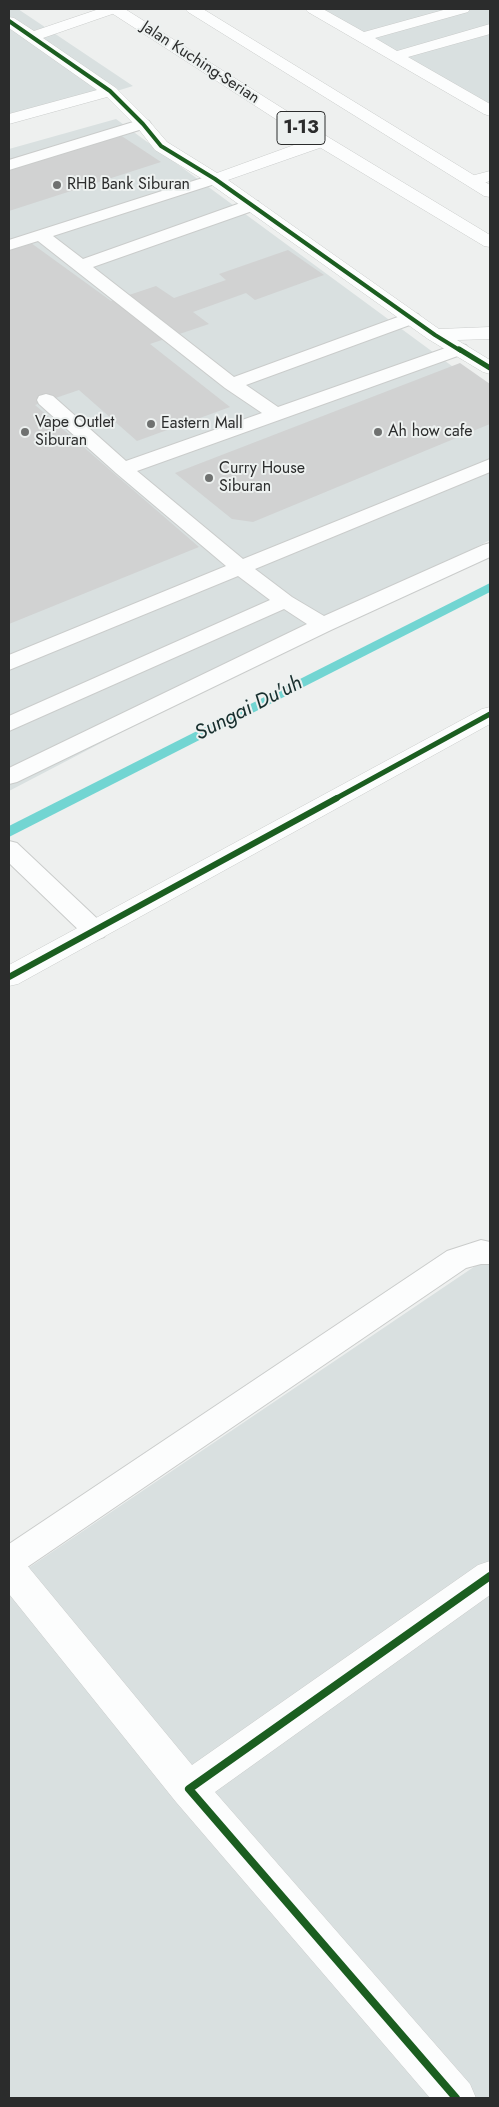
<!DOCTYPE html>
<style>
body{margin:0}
#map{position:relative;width:499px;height:2107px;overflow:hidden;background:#eef0ef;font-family:Jost,sans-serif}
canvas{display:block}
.frame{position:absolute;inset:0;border:10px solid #2b2c2c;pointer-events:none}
</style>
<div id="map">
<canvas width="499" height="2107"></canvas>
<div class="frame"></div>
</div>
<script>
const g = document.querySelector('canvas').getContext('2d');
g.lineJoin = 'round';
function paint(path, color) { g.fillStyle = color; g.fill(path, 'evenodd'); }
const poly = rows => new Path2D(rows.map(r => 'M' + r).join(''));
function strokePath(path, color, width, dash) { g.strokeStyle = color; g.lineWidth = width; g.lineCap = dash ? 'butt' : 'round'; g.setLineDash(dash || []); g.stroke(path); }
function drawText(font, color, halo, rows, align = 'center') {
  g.font = font + ' Jost,sans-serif'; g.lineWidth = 4; g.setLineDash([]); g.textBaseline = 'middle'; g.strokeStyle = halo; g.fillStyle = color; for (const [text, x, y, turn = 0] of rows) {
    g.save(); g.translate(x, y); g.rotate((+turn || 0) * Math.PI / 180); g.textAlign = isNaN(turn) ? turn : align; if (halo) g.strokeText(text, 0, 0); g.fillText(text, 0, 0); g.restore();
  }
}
const built = poly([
 [9,9,18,9,133,86,9,124],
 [322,9,490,9,490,110],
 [116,119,490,394,490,540,9,791,9,149],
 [490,1256,490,2098,9,2098,9,1581]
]);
const stream = poly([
 [490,583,490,592,9,837,9,826,490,583]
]);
const building = poly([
 [111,129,161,162,9,211,9,159],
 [31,243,111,301,156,286,174,298,226,280,219,274,288,250,324,275,255,300,246,293,193,312,209,324,150,344,230,407,137,441,79,390,35,405,199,547,9,624,9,250],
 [460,363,490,384,490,424,253,522,232,519,175,473]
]);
const service = poly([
 [143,119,149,121,151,124,149,127,9,170,9,160,143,119],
 [215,174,221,176,223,179,221,182,53,236,83,259,246,201,258,201,260,205,258,209,93,267,234,377,406,314,412,313,418,314,421,318,418,322,246,385,278,407,454,345,460,344,466,345,469,349,466,353,137,471,243,559,490,459,490,472,255,569,292,597,324,616,483,545,490,543,490,557,331,630,17,782,9,784,9,768,307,624,284,609,9,731,9,716,270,600,238,576,9,670,9,655,226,566,116,473,39,404,37,400,39,396,46,394,53,396,126,461,262,413,225,388,38,241,9,250,9,240,215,174],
 [9,841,17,843,104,925,107,931,104,937,95,940,86,937,9,863,9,841],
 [481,1240,490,1242,490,1264,481,1264,466,1268,20,1572,9,1576,9,1544,447,1251,481,1240]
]);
const minor = poly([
 [99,9,121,9,118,12,43,38,116,88,149,121,167,142,217,173,316,137,328,137,330,141,328,145,228,180,439,329,490,327,490,339,457,340,490,360,490,374,483,372,428,339,209,183,155,150,137,127,107,97,9,124,9,114,97,90,9,28,9,17,14,18,34,31,99,9],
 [305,9,323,9,364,32,447,9,470,9,468,12,375,38,397,51,490,24,490,34,408,57,490,104,490,116,484,114,308,12,305,9],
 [490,171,490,181,473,186,467,185,464,181,467,177,490,171],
 [490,707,490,724,18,984,9,986,9,965,482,709,490,707],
 [9,1554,21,1558,192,1765,478,1565,490,1561,490,1595,215,1792,470,2084,476,2098,430,2098,176,1802,9,1594,9,1554]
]);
const trunk = poly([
 [108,9,125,9,328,137,490,235,490,247,484,246,316,145,110,12,108,9],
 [185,9,203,9,490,185,490,197,484,196,188,12,185,9]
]);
const cyclewayFar3 = poly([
 [9,21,110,91,143,124,161,146,215,179,435,335,461,351]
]);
const cyclewayFar2 = poly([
 [459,349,490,368],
 [335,799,490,714]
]);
const cyclewayFar1 = poly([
 [9,977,337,798]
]);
const cycleway = poly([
 [456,2098,189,1789,490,1576]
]);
const markers = [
 [57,185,5,"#6f7170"],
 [151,424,5,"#6f7170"],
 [25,432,5,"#6f7170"],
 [378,432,5,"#6f7170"],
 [209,478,5,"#6f7170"]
];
const farStreetnames = [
 ["Jalan Kuching-Serian",200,63,33]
];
const farPoinames = [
 ["RHB Bank Siburan",67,185],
 ["Vape Outlet",35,423],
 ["Siburan",35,441],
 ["Eastern Mall",161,424],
 ["Ah how cafe",388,432],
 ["Curry House",219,469],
 ["Siburan",219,487]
];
const shields = [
 [301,128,48]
];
const shieldNames = [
 ["1-13",301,128]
];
const waterNames = [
 ["Sungai Du'uh",249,709,-27]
];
paint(built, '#d9e0e0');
paint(stream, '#72d5d2');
paint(building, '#d1d2d2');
strokePath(service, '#cacccb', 2);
strokePath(minor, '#cacccb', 1);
strokePath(trunk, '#cacccb', 1);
paint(service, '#fcfdfd');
paint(minor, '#fcfdfd');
paint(trunk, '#fcfdfd');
strokePath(cyclewayFar3, '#1b5e20', 4);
strokePath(cyclewayFar2, '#1b5e20', 5);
strokePath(cyclewayFar1, '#1b5e20', 6);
strokePath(cycleway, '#1b5e20', 8);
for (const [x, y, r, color] of markers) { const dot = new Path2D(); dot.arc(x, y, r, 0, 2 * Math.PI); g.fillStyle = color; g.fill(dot); strokePath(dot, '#edf1f0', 2); }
drawText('16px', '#2b2c2c', '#edf1f0', farStreetnames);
drawText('16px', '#2b2c2c', '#edf1f0', farPoinames, 'left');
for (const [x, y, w] of shields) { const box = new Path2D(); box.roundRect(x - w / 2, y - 16.5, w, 33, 4); g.fillStyle = '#edf1f0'; g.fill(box); strokePath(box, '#2b2c2c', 1); }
drawText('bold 19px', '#2b2c2c', null, shieldNames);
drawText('italic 21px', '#172e2d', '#edf1f0', waterNames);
</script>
